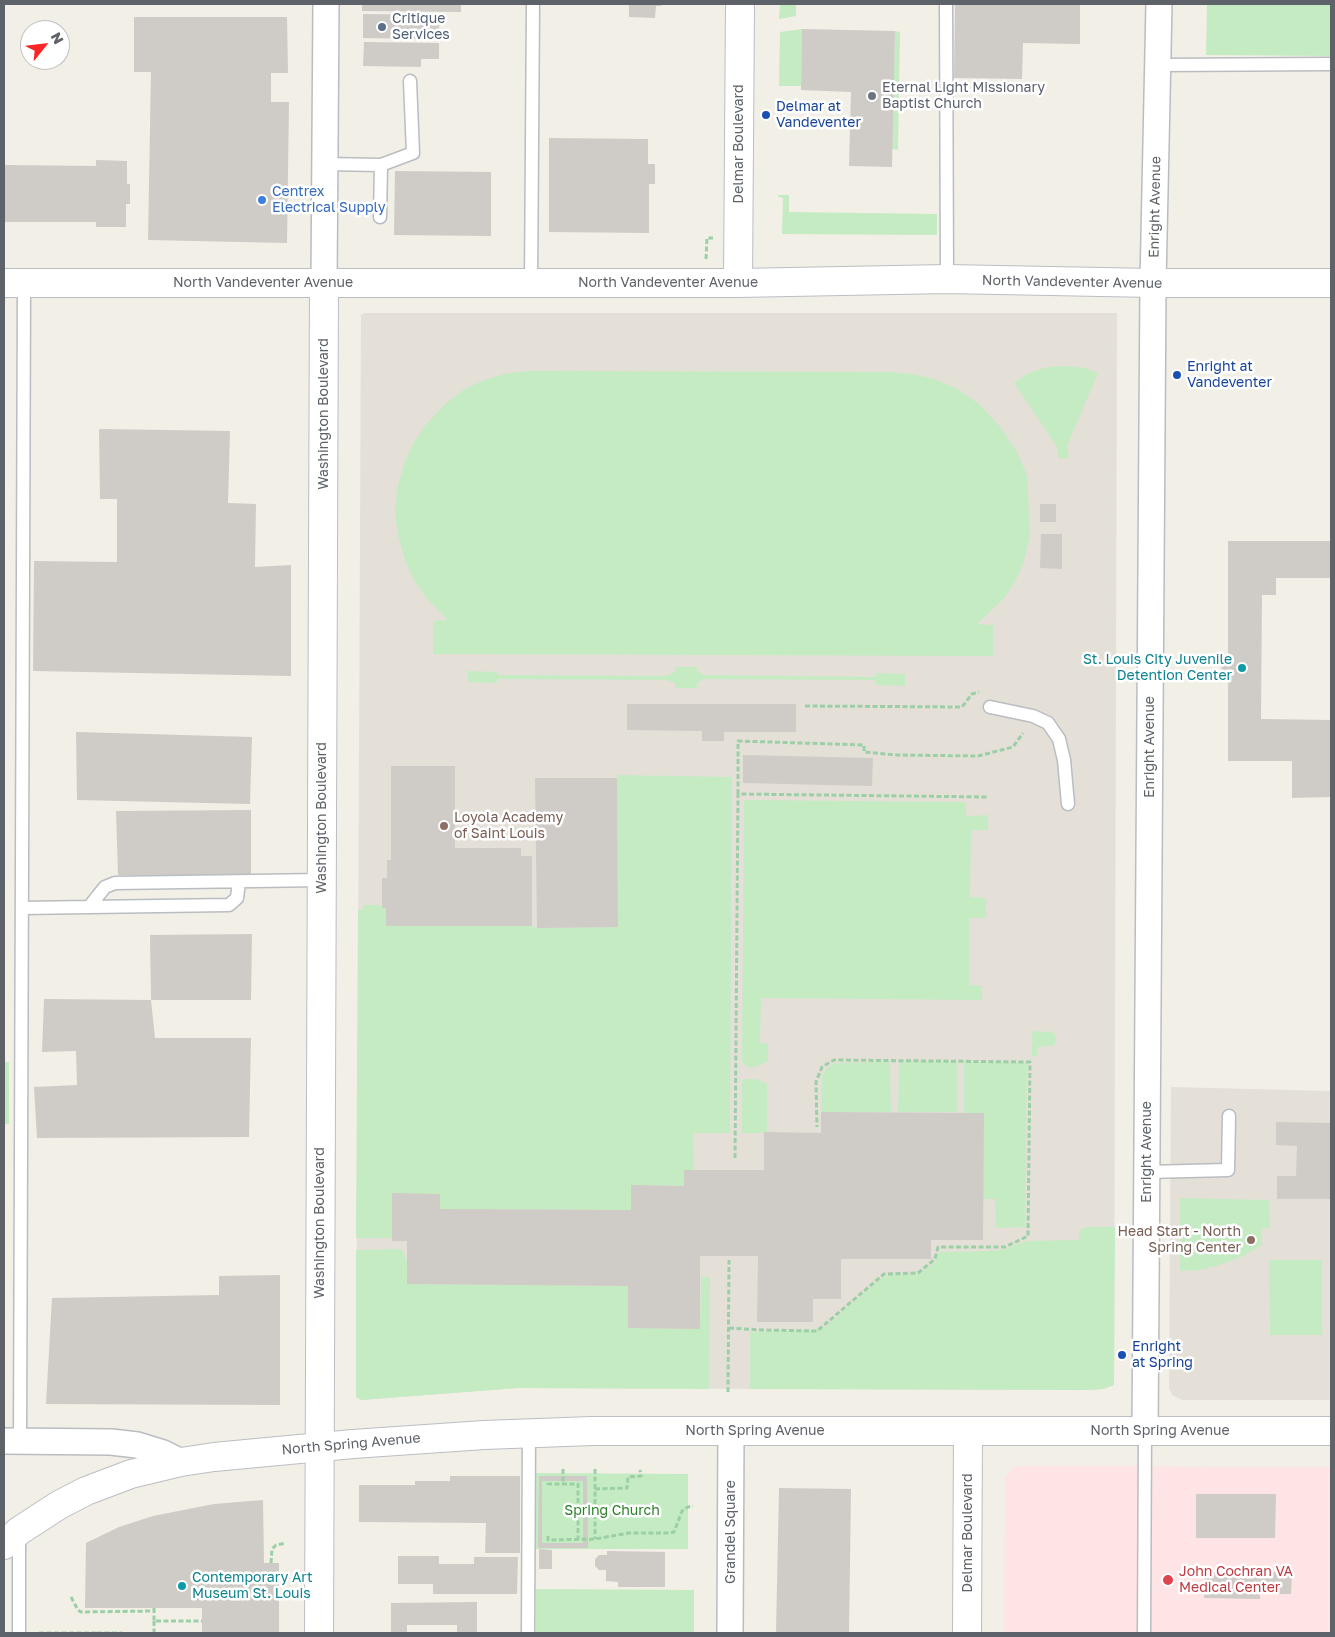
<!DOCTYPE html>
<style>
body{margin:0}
#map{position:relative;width:1335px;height:1637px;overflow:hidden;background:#f2efe7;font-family:"Golos Text",sans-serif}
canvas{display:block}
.frame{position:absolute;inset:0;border:5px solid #5e6369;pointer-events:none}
.north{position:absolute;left:20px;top:20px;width:50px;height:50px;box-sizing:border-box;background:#fff;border:1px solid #bfc1c3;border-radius:50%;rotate:61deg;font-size:14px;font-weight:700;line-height:20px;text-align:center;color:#5e6369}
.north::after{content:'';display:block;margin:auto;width:18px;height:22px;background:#fa2625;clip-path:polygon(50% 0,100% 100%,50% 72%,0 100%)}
</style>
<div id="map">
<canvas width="1335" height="1637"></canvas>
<div class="frame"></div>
<div class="north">N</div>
</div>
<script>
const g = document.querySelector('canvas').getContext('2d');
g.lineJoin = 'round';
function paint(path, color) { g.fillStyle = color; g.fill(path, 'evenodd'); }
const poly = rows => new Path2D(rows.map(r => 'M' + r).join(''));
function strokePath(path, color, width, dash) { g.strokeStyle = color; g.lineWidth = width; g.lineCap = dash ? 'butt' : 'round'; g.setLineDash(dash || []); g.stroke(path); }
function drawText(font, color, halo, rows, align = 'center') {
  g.font = font + ' "Golos Text",sans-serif'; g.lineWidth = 5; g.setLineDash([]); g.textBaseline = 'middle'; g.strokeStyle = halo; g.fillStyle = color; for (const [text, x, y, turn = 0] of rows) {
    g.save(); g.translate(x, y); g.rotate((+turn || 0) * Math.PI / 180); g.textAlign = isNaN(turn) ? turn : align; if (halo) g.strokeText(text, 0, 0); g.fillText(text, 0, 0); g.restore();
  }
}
const education = poly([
 [364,313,1117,313,1114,1385,1103,1389,1088,1390,518,1388,361,1400,356,1397,361,315],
 [1171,1087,1331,1091,1331,1400,1182,1400,1172,1395,1169,1388]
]);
const medical = poly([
 [1021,1466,1331,1467,1331,1633,1004,1633,1005,1477,1014,1467]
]);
const green = poly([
 [780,4,796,4,796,16,779,19],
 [1207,4,1331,4,1331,56,1206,55],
 [802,29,801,86,779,86,780,32],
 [895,31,900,32,898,150,892,149],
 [778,195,789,195,789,212,937,214,937,235,782,234,783,198,778,197],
 [1066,366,1085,368,1098,373,1067,446,1069,457,1059,459,1057,447,1014,383,1027,374,1047,367],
 [530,371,888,372,912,374,934,379,956,388,980,405,1001,428,1017,452,1027,475,1030,537,1023,564,1015,582,1004,598,977,624,993,625,993,656,433,654,433,621,448,620,429,601,415,582,405,560,398,536,395,512,397,489,404,464,413,444,424,427,443,406,463,390,484,380,508,373],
 [675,667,697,667,697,671,704,675,876,677,876,673,905,674,905,686,876,685,875,680,703,679,697,683,697,688,675,688,675,683,666,680,497,679,497,683,468,682,468,671,497,672,497,675,666,676,675,672],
 [617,775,732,777,730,1133,693,1133,694,1170,684,1170,684,1186,631,1185,631,1210,440,1209,392,1194,392,1238,356,1238,358,910,363,909,363,905,382,905,382,908,532,926,537,928,618,927],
 [744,800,966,802,966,816,988,815,988,830,971,830,970,897,986,898,986,918,969,918,969,985,982,986,982,1000,761,998,760,1043,768,1044,768,1061,756,1067,747,1067,742,1062],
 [1032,1031,1051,1032,1055,1034,1056,1040,1055,1044,1051,1046,1037,1047,1037,1056,1032,1056],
 [4,1062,9,1062,9,1124,4,1124],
 [890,1062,891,1112,821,1112,822,1076,827,1068,833,1064,840,1063],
 [899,1062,957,1062,957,1112,898,1112],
 [964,1062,1027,1063,1025,1227,996,1228,995,1199,983,1199,984,1113,964,1113],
 [745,1079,756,1079,767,1084,767,1132,764,1133,742,1133,742,1080],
 [1180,1198,1269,1200,1270,1228,1261,1228,1262,1245,1243,1256,1216,1266,1199,1270,1180,1271],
 [1089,1227,1115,1227,1114,1385,1103,1389,1088,1390,750,1389,750,1332,817,1330,825,1327,882,1278,889,1275,918,1274,935,1263,939,1252,989,1251,1002,1250,1027,1241,1079,1240,1079,1231,1083,1228],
 [400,1249,404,1252,405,1260,407,1259,407,1284,628,1286,629,1328,700,1329,701,1277,710,1277,709,1389,518,1388,361,1400,356,1397,356,1250],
 [1269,1260,1322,1260,1322,1335,1270,1335],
 [535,1473,688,1474,688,1549,535,1549],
 [536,1589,694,1590,694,1633,536,1633]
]);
const building = poly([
 [362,4,461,4,461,12,362,11],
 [629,4,661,4,661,6,656,6,655,18,629,17],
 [955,4,1080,4,1080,44,1023,43,1022,79,954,78],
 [363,14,440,15,439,31,420,31,420,39,363,38],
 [134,17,287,17,288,73,271,73,271,102,289,102,287,243,148,240,151,72,134,72],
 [802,29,895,31,892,167,849,166,851,92,801,90],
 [364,42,439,43,439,59,421,59,421,67,363,66],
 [549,138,648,139,648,164,655,164,655,184,649,184,649,233,549,232],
 [96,160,127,161,127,184,130,184,130,204,126,204,126,227,96,227,96,222,4,222,4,165,96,166],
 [395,171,491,172,491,236,394,235],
 [99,429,230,431,228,503,256,504,255,567,291,565,291,676,33,671,34,561,117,562,117,499,100,499],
 [1040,504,1056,504,1056,522,1040,522],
 [1041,534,1062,534,1062,569,1040,568],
 [1228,541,1331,541,1331,578,1276,578,1276,595,1262,595,1261,719,1331,720,1331,797,1292,798,1292,761,1228,761,1228,682,1221,682,1222,654,1228,654],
 [627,704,796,704,796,732,724,732,724,741,702,741,702,731,627,730],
 [76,732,252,737,250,804,77,800],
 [743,755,873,758,872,786,743,783],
 [391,766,455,766,455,848,521,848,521,856,532,856,532,926,386,926,386,908,382,908,382,878,387,878,387,860,391,860],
 [535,778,617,778,618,927,537,928],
 [251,810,251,879,118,875,116,811],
 [252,934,251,1000,151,1000,150,935],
 [44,999,151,1000,155,1038,251,1038,249,1137,37,1138,34,1087,77,1085,76,1051,42,1052],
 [821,1112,984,1113,983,1240,931,1240,931,1259,841,1259,841,1299,813,1299,813,1322,757,1322,758,1256,700,1256,700,1329,628,1328,628,1286,407,1284,407,1241,392,1241,392,1193,440,1194,440,1209,631,1210,631,1185,684,1186,684,1170,764,1170,764,1132,821,1133],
 [1276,1122,1331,1123,1331,1199,1277,1199,1277,1176,1296,1176,1297,1146,1276,1145],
 [280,1275,280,1405,46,1404,52,1298,219,1295,219,1276],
 [450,1476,520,1476,520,1553,485,1553,486,1523,359,1522,359,1485,415,1485,415,1481,450,1481],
 [539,1476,587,1476,588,1548,538,1548],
 [542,1481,583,1481,583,1543,542,1543],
 [779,1488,851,1489,849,1633,776,1633],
 [1196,1494,1276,1494,1275,1538,1196,1538],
 [263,1500,264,1563,279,1563,279,1633,202,1633,202,1608,85,1608,86,1543,119,1527,153,1516,214,1504],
 [539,1549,552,1550,552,1569,539,1569],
 [607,1551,665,1552,665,1587,618,1587,618,1582,606,1581,606,1570,599,1570,595,1566,595,1559,599,1555,607,1555],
 [398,1556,439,1556,439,1564,474,1564,474,1557,518,1557,517,1594,433,1594,433,1584,398,1584],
 [1204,1572,1292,1572,1291,1594,1260,1594,1260,1599,1204,1598],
 [477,1602,477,1633,457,1633,457,1625,407,1625,407,1632,391,1632,391,1603]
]);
const path = poly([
 [706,259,707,238,713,238],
 [805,706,962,707,972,694,979,692],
 [738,794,738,741,864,745,864,752,897,755,978,756,1013,747,1023,733],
 [735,1158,738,794,988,797],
 [729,1328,762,1330,817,1331,884,1274,918,1273,935,1259,938,1247,1005,1247,1028,1236,1030,1062,834,1060,822,1067,816,1082,817,1127],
 [728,1392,729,1260],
 [563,1469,563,1483],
 [595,1469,595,1539],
 [548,1485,548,1484,578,1484,578,1539],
 [595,1489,627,1488,628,1477,641,1476,640,1470],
 [548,1536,548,1540,595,1539,629,1533,670,1533,674,1532,682,1511,688,1507,693,1506],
 [271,1563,272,1549,276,1545,286,1543],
 [71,1597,78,1610,81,1612,154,1611],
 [154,1608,154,1621,202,1621],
 [154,1621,154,1633],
 [39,1633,97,1633],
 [97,1633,122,1633]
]);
const lane = poly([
 [946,4,947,279],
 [1158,65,1331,64],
 [325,164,381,165,380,217],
 [381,165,413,153,410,81],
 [531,283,533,4],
 [990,707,1033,716,1048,723,1059,739,1064,760,1068,804],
 [89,907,229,905,237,898,239,882],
 [22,908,89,907,105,887,115,883,322,880],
 [1147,1172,1228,1170,1229,1116],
 [20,1441,24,283],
 [19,1533,19,1633],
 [528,1633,529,1432],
 [1144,1633,1145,1431]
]);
const street = poly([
 [324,283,326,4],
 [1145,1431,1153,283,1159,4],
 [4,1441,111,1442,137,1445,163,1453,181,1462],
 [730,1633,731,1431]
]);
const secondary = poly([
 [4,283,738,283,947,279,1153,283,1331,283],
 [738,283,740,4],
 [4,1545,19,1531,59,1505,86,1491,131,1474,181,1462,214,1457,353,1444,484,1435,592,1431,1331,1431],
 [319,1633,324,283],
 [967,1633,968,1432]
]);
const markers = [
 [382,27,5,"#5c6f8a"],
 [872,96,5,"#6b7280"],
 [766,115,5,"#1a4fb4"],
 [262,200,5,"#3f7fe0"],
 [1177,375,5,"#1a4fb4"],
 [1242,668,5,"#0f9aa8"],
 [444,826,5,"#8d6e63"],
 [1251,1240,5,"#8d6e63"],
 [1122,1355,5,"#1a4fb4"],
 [1168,1580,6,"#e0444e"],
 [182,1586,5,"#0f9aa8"]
];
const serviceNames = [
 ["Critique",392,19],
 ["Services",392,35]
];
const worshipNames = [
 ["Eternal Light Missionary",882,88],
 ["Baptist Church",882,104]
];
const transitNames = [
 ["Delmar at",776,107],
 ["Vandeventer",776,123],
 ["Enright at",1187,367],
 ["Vandeventer",1187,383],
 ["Enright",1132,1347],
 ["at Spring",1132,1363]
];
const streetNames = [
 ["Delmar Boulevard",739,144,-90],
 ["Enright Avenue",1155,207,-89],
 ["North Vandeventer Avenue",1072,282,1],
 ["North Vandeventer Avenue",263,283],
 ["North Vandeventer Avenue",668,283],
 ["Washington Boulevard",324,414,-90],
 ["Enright Avenue",1150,747,-90],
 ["Washington Boulevard",322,818,-90],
 ["Enright Avenue",1147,1152,-90],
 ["Washington Boulevard",320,1223,-90],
 ["North Spring Avenue",755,1431],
 ["North Spring Avenue",1160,1431],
 ["North Spring Avenue",351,1444,-5],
 ["Grandel Square",731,1532,-90],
 ["Delmar Boulevard",968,1533,-90]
];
const shopNames = [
 ["Centrex",272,192],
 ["Electrical Supply",272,208]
];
const cultureNames = [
 ["St. Louis City Juvenile",1232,660],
 ["Detention Center",1232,676],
 ["Contemporary Art",192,1578,"left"],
 ["Museum St. Louis",192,1594,"left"]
];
const educationNames = [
 ["Loyola Academy",454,818],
 ["of Saint Louis",454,834],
 ["Head Start - North",1241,1232,"right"],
 ["Spring Center",1241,1248,"right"]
];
const parkNames = [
 ["Spring Church",612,1511]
];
const healthNames = [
 ["John Cochran VA",1179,1572],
 ["Medical Center",1179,1588]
];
paint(education, '#e4e0d8');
paint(medical, '#fee4e4');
paint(green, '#c5ebc2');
paint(building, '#cfcbc6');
strokePath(lane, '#b9bdc1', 15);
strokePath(street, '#b9bdc1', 28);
strokePath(secondary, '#babec4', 30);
strokePath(path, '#9bcfa6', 3, [5, 2.5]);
strokePath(lane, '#fff', 12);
strokePath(street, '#fff', 25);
strokePath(secondary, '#fff', 28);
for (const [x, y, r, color] of markers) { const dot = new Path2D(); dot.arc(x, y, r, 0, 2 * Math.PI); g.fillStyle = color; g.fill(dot); strokePath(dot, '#fff', 2); }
drawText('14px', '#4e5e75', '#fff', serviceNames, 'left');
drawText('14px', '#5b616d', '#fff', worshipNames, 'left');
drawText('14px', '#164399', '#fff', transitNames, 'left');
drawText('14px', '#5e6369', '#fff', streetNames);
drawText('14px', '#366cbe', '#fff', shopNames, 'left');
drawText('14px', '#0d838f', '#fff', cultureNames, 'right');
drawText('14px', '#785e54', '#fff', educationNames, 'left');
drawText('14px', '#2e812b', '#fff', parkNames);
drawText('14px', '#be3a42', '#fff', healthNames, 'left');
</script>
